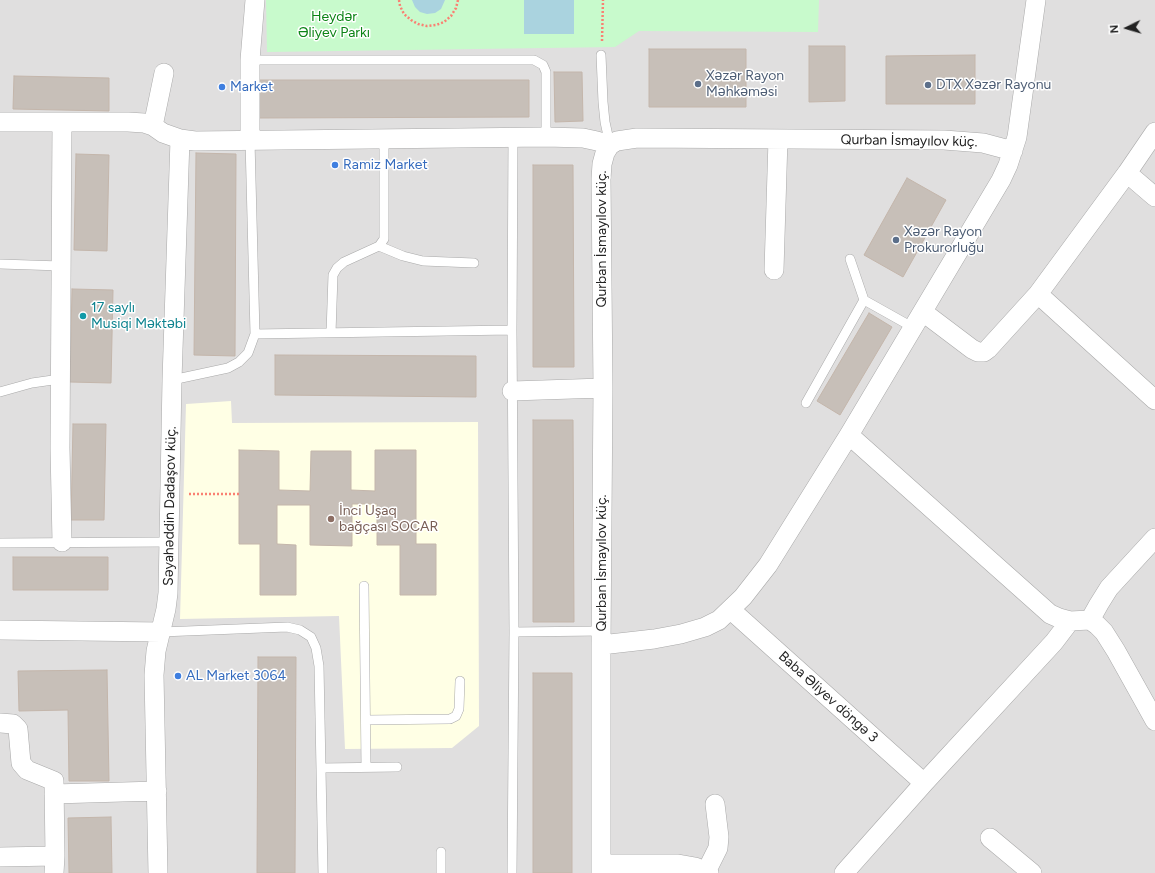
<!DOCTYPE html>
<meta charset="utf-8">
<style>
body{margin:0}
#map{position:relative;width:1155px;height:873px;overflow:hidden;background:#f2efe9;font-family:Figtree,sans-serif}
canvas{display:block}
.north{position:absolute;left:1107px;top:8px;width:40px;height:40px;-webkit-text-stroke:3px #fff;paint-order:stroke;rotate:265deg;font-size:11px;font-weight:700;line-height:16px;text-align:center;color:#222}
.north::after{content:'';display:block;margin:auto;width:14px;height:18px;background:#222;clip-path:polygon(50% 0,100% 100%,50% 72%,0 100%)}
</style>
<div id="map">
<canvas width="1155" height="873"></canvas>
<div class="north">N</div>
</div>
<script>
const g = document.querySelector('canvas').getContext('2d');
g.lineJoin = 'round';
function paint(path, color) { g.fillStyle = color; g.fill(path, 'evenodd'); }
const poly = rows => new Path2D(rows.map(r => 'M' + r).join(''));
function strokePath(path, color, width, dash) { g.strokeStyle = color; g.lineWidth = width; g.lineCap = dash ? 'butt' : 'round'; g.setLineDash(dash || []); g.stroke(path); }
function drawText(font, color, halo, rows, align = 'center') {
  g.font = font + ' Figtree,sans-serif'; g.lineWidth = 3; g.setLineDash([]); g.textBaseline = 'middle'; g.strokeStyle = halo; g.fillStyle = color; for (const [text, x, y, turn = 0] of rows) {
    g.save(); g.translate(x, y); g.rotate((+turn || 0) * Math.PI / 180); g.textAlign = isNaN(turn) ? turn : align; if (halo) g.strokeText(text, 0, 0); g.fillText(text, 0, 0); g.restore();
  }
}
const residential = poly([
 [0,0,1155,0,1155,873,0,873]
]);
const education = poly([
 [231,401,232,423,478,422,479,726,452,748,345,749,339,616,180,619,186,404]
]);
const park = poly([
 [266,0,819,0,818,32,639,31,615,47,267,52]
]);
const water = poly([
 [412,0,445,0,441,9,435,13,427,14,420,12,415,7],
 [524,0,574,0,574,34,524,34]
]);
const building = poly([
 [809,46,845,46,845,101,809,102,809,46],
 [649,49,746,49,746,107,649,107,649,49],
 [975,55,975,104,886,104,886,56,975,55],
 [554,72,582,72,583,121,555,122,554,72],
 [14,76,109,78,109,111,13,109,14,76],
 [259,80,529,80,529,117,259,118,259,80],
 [196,153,236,154,235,356,194,355,196,153],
 [76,154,109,155,107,251,74,250,76,154],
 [533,165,573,165,574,367,533,367,533,165],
 [907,178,946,200,903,277,864,255,907,178],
 [72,289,113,290,111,383,70,382,72,289],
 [869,313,892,327,840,415,817,401,869,313],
 [275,355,476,356,476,397,275,395,275,355],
 [533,420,573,420,574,622,533,622,533,420],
 [73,424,106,424,104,520,71,520,73,424],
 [239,450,279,451,279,490,310,491,311,451,351,451,351,490,375,491,375,450,416,450,416,544,436,544,436,595,400,595,400,545,377,545,377,504,352,504,352,546,310,545,310,505,277,505,277,544,296,545,296,595,260,595,260,544,239,544,239,450],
 [13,557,108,557,108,590,13,590,13,557],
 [258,657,296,657,295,873,257,873,258,657],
 [107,670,109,781,69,781,68,710,19,711,18,671,107,670],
 [533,673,572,673,572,873,533,873,533,673],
 [111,817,112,873,69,873,68,818,111,817]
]);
const path = poly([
 [399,0,400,6,404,14,411,20,418,24,427,26,436,25,444,22,451,16,456,8,458,0],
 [602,41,603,0],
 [189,494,239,494]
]);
const lane = poly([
 [601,55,603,102,605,122,610,145],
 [250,60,534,60,543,65,546,72,546,137],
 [250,141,255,334],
 [379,246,403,256,423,261,474,263],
 [850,259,864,300],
 [0,264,61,266],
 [331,333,333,275,337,268,344,262,379,246,384,239,384,139],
 [172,380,228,368,239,362,248,353,255,334,512,330],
 [0,392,32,383,60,379],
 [806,403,864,300,914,328],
 [0,543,169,542],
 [364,586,366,767],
 [161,632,287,627,300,630,311,637,316,648,319,666,323,873],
 [514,632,601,631],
 [366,720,450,719,456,716,459,709,460,681],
 [321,768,397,767],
 [441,852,441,873],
 [512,873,514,632,512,330,513,138]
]);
const street = poly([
 [0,122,128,122,144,123,153,126,163,133,180,139,195,141,546,137,583,138,597,141,610,145],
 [153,126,164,73],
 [250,141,250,60,255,0],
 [1127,173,1155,197],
 [774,270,778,139],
 [1038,294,1155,400],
 [923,312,972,349,978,352,984,352,988,349,1038,294,1127,173,1155,132],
 [512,391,603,388],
 [849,435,1050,614,1059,618,1070,621,1090,620,1097,625,1104,632,1116,651,1155,721],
 [62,542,60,448,62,123],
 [731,610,924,783],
 [1090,620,1099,604,1109,588,1155,538],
 [0,630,161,632],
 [601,645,654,639,681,634,705,627,719,620,743,597,768,565,849,435,1001,180,1008,165,1017,137,1036,0],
 [0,723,13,724,18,729,21,763,27,770,54,781,55,856,54,873],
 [54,794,157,791],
 [990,838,1032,873],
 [0,857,55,856],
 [601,864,678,864,695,867,709,873],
 [706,872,718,848,719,837,715,804],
 [158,873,154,675,156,651,166,609,168,593,172,380,180,139],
 [601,873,601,645,603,388,601,179,602,164,605,153,610,145,617,141,637,138,944,140,983,143,1013,151],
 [844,873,924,783,1054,642,1070,621]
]);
const markers = [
 [698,84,4,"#5c6f8a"],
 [928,85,4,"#5c6f8a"],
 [222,87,4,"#3f7fe0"],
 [335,165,4,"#3f7fe0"],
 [896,240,4,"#5c6f8a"],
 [83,316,4,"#0f9aa8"],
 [331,519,4,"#8d6e63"],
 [178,676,4,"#3f7fe0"]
];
const parkNames = [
 ["Heydər",334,17],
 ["Əliyev Parkı",334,33]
];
const serviceNames = [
 ["Xəzər Rayon",706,76],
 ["Məhkəməsi",706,92],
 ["DTX Xəzər Rayonu",936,85],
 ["Xəzər Rayon",904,232],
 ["Prokurorluğu",904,248]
];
const shopNames = [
 ["Market",230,87],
 ["Ramiz Market",343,165],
 ["AL Market 3064",186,676]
];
const streetNames = [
 ["Qurban İsmayılov küç.",909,141,1],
 ["Qurban İsmayılov küç.",602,239,-90],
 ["Səyahəddin Dadaşov küç.",170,506,-89],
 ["Qurban İsmayılov küç.",602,563,-90],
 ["Baba Əliyev döngə 3",828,697,42]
];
const cultureNames = [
 ["17 saylı",91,308],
 ["Musiqi Məktəbi",91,324]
];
const educationNames = [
 ["İnci Uşaq",339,511],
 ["bağçası SOCAR",339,527]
];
paint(residential, '#e0dfdf');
paint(education, '#ffffe5');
paint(park, '#c8facc');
paint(water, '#aad3df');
paint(building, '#c7bfb8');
strokePath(building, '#c4b6ab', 1);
strokePath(lane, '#a9a9a9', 10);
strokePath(street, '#a9a9a9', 20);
strokePath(path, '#fa8072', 2.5, [2, 2]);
strokePath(lane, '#fff', 9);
strokePath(street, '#fff', 19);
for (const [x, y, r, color] of markers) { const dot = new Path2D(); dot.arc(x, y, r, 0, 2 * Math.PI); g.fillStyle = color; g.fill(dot); strokePath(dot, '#fff', 1.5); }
drawText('14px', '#0c8416', '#fff', parkNames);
drawText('14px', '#4e5e75', '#fff', serviceNames, 'left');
drawText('14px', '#366cbe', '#fff', shopNames, 'left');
drawText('14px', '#222', '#fff', streetNames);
drawText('14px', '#0d838f', '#fff', cultureNames, 'left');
drawText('14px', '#785e54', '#fff', educationNames, 'left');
</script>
